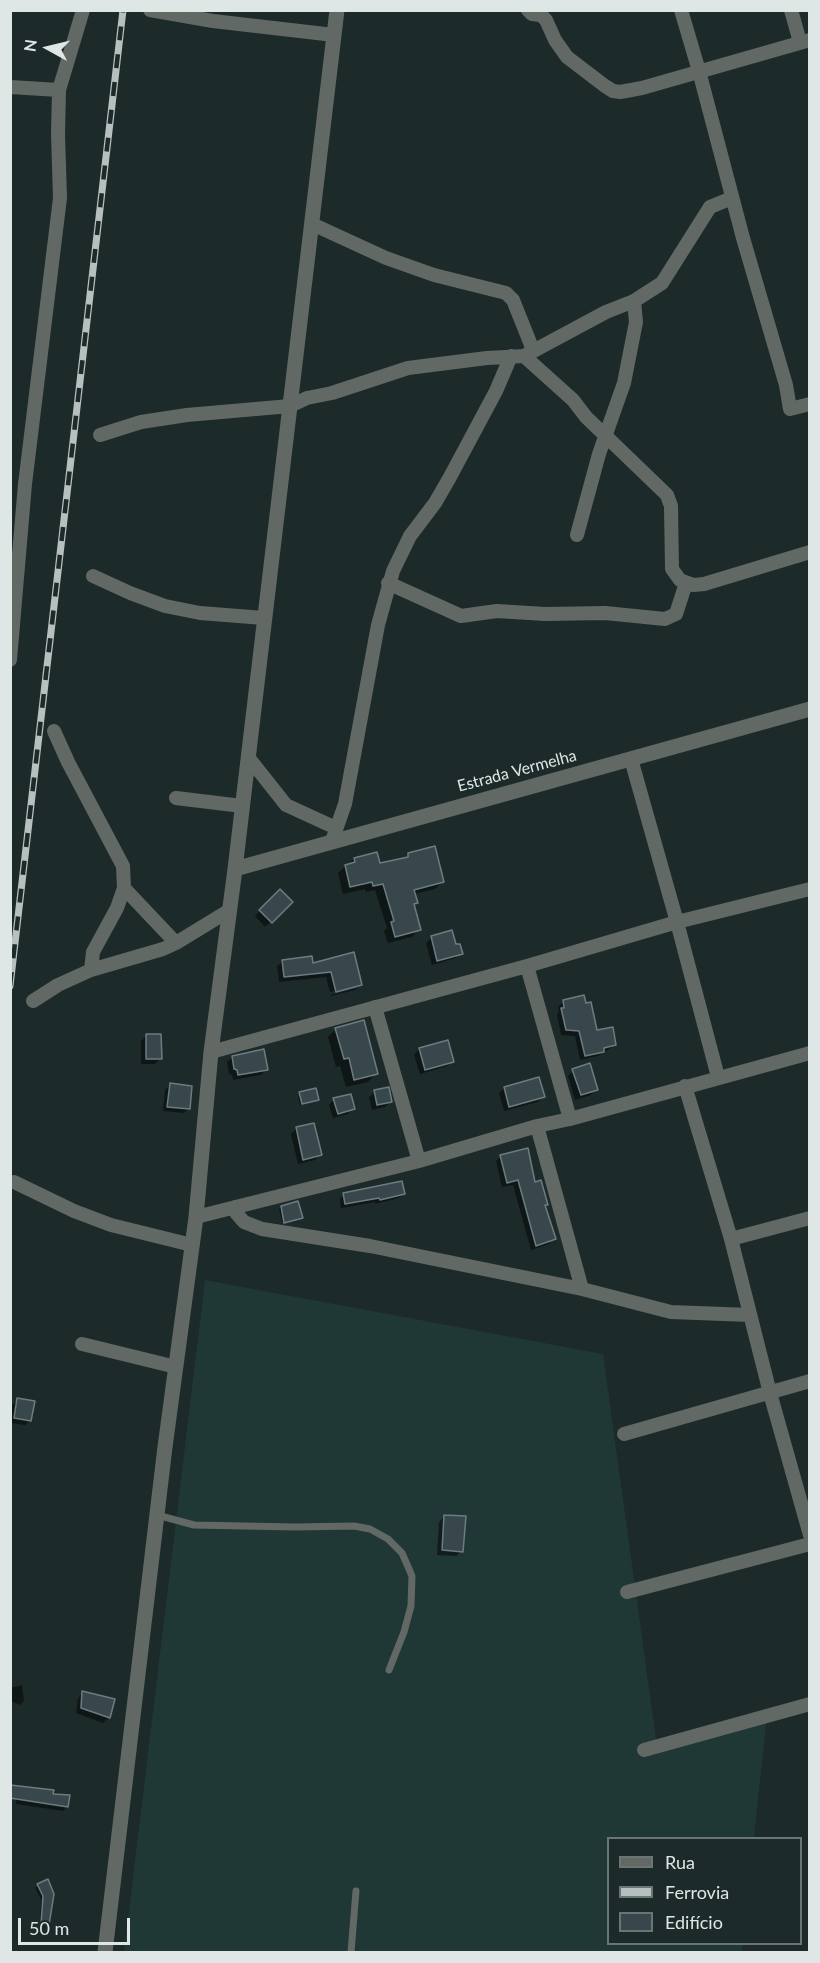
<!DOCTYPE html>
<meta charset="utf-8">
<style>
body{margin:0}
#map{position:relative;width:820px;height:1963px;overflow:hidden;background:#1c2b2a;font-family:Lato,sans-serif}
canvas{display:block}
.frame{position:absolute;inset:0;border:12px solid #dee7e6;pointer-events:none}
.legend{position:absolute;left:607px;top:1837px;width:195px;height:108px;box-sizing:border-box;background:#1c2b2a;border:2px solid #6a7675;margin:0;padding:8px 10px;list-style:none;font-size:18px;color:#dee7e6}
.legend li{display:flex;align-items:center;gap:12px;height:30px}
.legend b{width:30px;border:2px solid #6a7675}
.north{position:absolute;left:18px;top:18px;width:60px;height:60px;-webkit-text-stroke:4px #1c2b2a;paint-order:stroke;rotate:278deg;font-size:16px;font-weight:700;line-height:24px;text-align:center;color:#dee7e6}
.north::after{content:'';display:block;margin:auto;width:21px;height:27px;background:#dee7e6;clip-path:polygon(50% 0,100% 100%,50% 72%,0 100%)}
.scale{position:absolute;left:18px;top:1918px;width:112px;height:27px;box-sizing:border-box;border:3px solid #dee7e6;border-top:0;padding-left:8px;font-size:18px;line-height:21px;white-space:nowrap;color:#dee7e6;-webkit-text-stroke:4px #1c2b2a;paint-order:stroke}
</style>
<div id="map">
<canvas width="820" height="1963"></canvas>
<div class="frame"></div>
<ul class="legend">
<li><b style="height:8px;background:#626965"></b>Rua</li>
<li><b style="height:8px;background:#b6c0bf"></b>Ferrovia</li>
<li><b style="height:16px;background:#38474c"></b>Edifício</li>
</ul>
<div class="north">N</div>
<div class="scale">50 m</div>
</div>
<script>
const g = document.querySelector('canvas').getContext('2d');
g.lineJoin = 'round';
function paint(path, color) { g.fillStyle = color; g.fill(path, 'evenodd'); }
const poly = rows => new Path2D(rows.map(r => 'M' + r).join(''));
function strokePath(path, color, width, dash) { g.strokeStyle = color; g.lineWidth = width; g.lineCap = dash ? 'butt' : 'round'; g.setLineDash(dash || []); g.stroke(path); }
function drawText(font, color, halo, rows, align = 'center') {
  g.font = font + ' Lato,sans-serif'; g.lineWidth = 6; g.setLineDash([]); g.textBaseline = 'middle'; g.strokeStyle = halo; g.fillStyle = color; for (const [text, x, y, turn = 0] of rows) {
    g.save(); g.translate(x, y); g.rotate((+turn || 0) * Math.PI / 180); g.textAlign = isNaN(turn) ? turn : align; if (halo) g.strokeText(text, 0, 0); g.fillText(text, 0, 0); g.restore();
  }
}
const built = poly([
 [205,1280,603,1354,657,1746,767,1716,754,1838,608,1838,608,1944,743,1944,742,1952,124,1952]
]);
const shadow = poly([
 [408,855,443,881,435,889,414,894,416,903,413,906,419,929,412,937,388,943,384,931,387,928,375,890,365,892,365,889,343,894,338,873,354,859,378,865,404,859],
 [280,891,291,902,265,927,255,916],
 [451,932,455,945,461,953,456,958,432,965,426,943,431,938],
 [353,954,361,985,355,990,331,996,330,995,357,988,357,985,330,992,326,977,279,982,277,966,283,961,312,964],
 [563,1002,596,1032,615,1045,598,1056,580,1060,575,1036,561,1035,557,1015,559,1012,558,1007],
 [336,1029,376,1073,368,1082,346,1087,340,1066,336,1067,328,1037],
 [146,1036,160,1059,155,1064,141,1064,141,1041],
 [447,1041,453,1061,447,1066,420,1074,414,1055,419,1049],
 [233,1057,266,1070,261,1075,233,1080,232,1075,229,1074,227,1062],
 [573,1071,597,1089,591,1095,575,1100,568,1076],
 [170,1085,189,1108,184,1113,163,1111,165,1090],
 [504,1088,543,1097,538,1102,504,1111,499,1093],
 [375,1092,391,1101,385,1107,372,1110,369,1097],
 [300,1094,317,1099,300,1105,298,1096],
 [334,1099,353,1108,348,1114,333,1118,329,1105],
 [297,1128,320,1155,315,1160,298,1164,291,1134],
 [501,1156,534,1184,546,1204,544,1207,554,1239,549,1244,531,1250,513,1185,502,1187,496,1161],
 [404,1193,399,1198,375,1204,375,1202,341,1208,340,1199,344,1194],
 [281,1207,301,1217,282,1222,279,1209],
 [18,1400,30,1420,25,1425,10,1423,12,1405],
 [445,1516,462,1551,456,1556,437,1555,439,1522],
 [22,1685,24,1701,20,1705,10,1701,10,1688],
 [83,1693,109,1717,103,1723,76,1713,78,1698],
 [17,1792,51,1795,67,1807,63,1811,16,1804],
 [47,1881,48,1924,45,1927,40,1926,41,1899,35,1888]
]);
const building = poly([
 [435,846,444,882,414,890,418,903,414,904,421,930,395,937,391,922,394,921,383,884,373,886,372,882,350,887,345,865,355,862,354,858,377,852,380,863,408,857,408,853,435,846],
 [280,889,293,902,272,923,259,910,280,889],
 [452,930,456,944,460,944,463,954,437,961,431,936,452,930],
 [354,952,362,985,336,992,331,972,284,977,282,960,312,956,313,963,354,952],
 [584,995,586,1003,591,1002,597,1030,613,1027,616,1045,604,1048,604,1052,585,1056,579,1031,566,1030,561,1008,564,1008,563,1000,584,995],
 [364,1020,378,1074,354,1080,349,1058,344,1059,335,1028,364,1020],
 [146,1034,161,1034,162,1059,146,1059,146,1034],
 [448,1040,454,1062,425,1070,419,1048,448,1040],
 [264,1049,268,1070,238,1075,237,1070,234,1069,232,1056,264,1049],
 [590,1063,598,1090,581,1095,572,1069,590,1063],
 [539,1077,545,1097,509,1107,504,1087,539,1077],
 [170,1083,192,1086,190,1109,167,1107,170,1083],
 [389,1087,392,1102,377,1105,374,1090,389,1087],
 [316,1088,319,1100,302,1104,299,1092,316,1088],
 [351,1094,355,1109,338,1114,333,1098,351,1094],
 [314,1123,322,1155,303,1160,296,1127,314,1123],
 [528,1148,535,1182,541,1180,548,1205,545,1205,556,1239,536,1246,518,1180,507,1183,500,1155,528,1148],
 [402,1181,405,1194,380,1200,379,1198,345,1204,343,1193,402,1181],
 [298,1201,303,1218,284,1223,281,1206,298,1201],
 [17,1398,35,1401,31,1421,14,1418,17,1398],
 [444,1515,466,1516,463,1552,442,1550,444,1515],
 [82,1691,115,1699,110,1718,81,1708,82,1691],
 [10,1785,54,1790,53,1794,70,1795,68,1807,10,1798,10,1785],
 [48,1879,54,1894,49,1925,41,1924,43,1896,37,1884,48,1879]
]);
const service = poly([
 [157,1515,194,1525,295,1527,354,1526,370,1529,388,1539,402,1553,412,1576,411,1606,404,1632,389,1670],
 [351,1952,356,1891]
]);
const minor = poly([
 [150,10,213,21,334,35],
 [528,10,532,14,541,15,546,20,555,40,567,57,605,86,613,91,620,92,642,88,810,40],
 [681,10,699,71,743,238,786,385,790,409,810,404],
 [791,10,800,42],
 [10,87,59,90],
 [312,224,386,258,434,275,506,293,513,300,533,350],
 [524,356,573,400,586,417,667,495,671,506,672,569,680,580,693,585,704,584,810,552],
 [100,435,141,422,187,415,290,406,307,398,332,393,408,368,487,358,524,356,606,312,634,301,662,283,710,207,732,198],
 [577,535,599,454,624,383,636,322,634,301],
 [93,576,130,593,165,606,200,613,264,618],
 [388,583,461,616,497,611,545,614,605,613,665,619,676,614,686,583],
 [10,660,25,484,60,198,58,134,59,90,83,10],
 [54,731,68,762,123,866,124,888,117,908,93,952,91,970],
 [248,757,286,805,336,828],
 [631,759,677,922,718,1077],
 [176,798,242,806],
 [332,841,345,804,378,625,393,571,410,536,435,503,450,477,496,391,511,356],
 [124,888,176,943],
 [527,966,570,1119],
 [33,1001,58,985,91,970,163,949,176,943,230,910],
 [375,1007,419,1161],
 [211,1052,527,966,677,922,810,889],
 [685,1086,731,1239,770,1393,810,1535],
 [537,1126,582,1289],
 [14,1182,74,1211,111,1225,192,1245],
 [235,1207,237,1214,244,1222,262,1229,370,1246,582,1289,671,1312,750,1315],
 [196,1217,419,1161,537,1126,570,1119,810,1053],
 [731,1239,810,1218],
 [82,1344,176,1367],
 [624,1434,810,1381],
 [627,1592,810,1544],
 [644,1750,810,1704]
]);
const tertiary = poly([
 [235,869,810,709],
 [105,1952,165,1447,196,1217,211,1052,235,869,337,10]
]);
const rail = poly([
 [10,986,123,10]
]);
const streetNames = [
 ["Estrada Vermelha",517,771,-15]
];
paint(built, '#1f3735');
paint(shadow, '#0007');
paint(building, '#38474c');
strokePath(building, '#6c7c80', 1.5);
strokePath(service, '#626965', 7);
strokePath(minor, '#626965', 14);
strokePath(tertiary, '#626965', 15);
strokePath(rail, '#b6c0bf', 7);
strokePath(rail, '#1c2b2a', 4.5, [14]);
drawText('16px', '#dee7e6', '#1c2b2a', streetNames);
</script>
